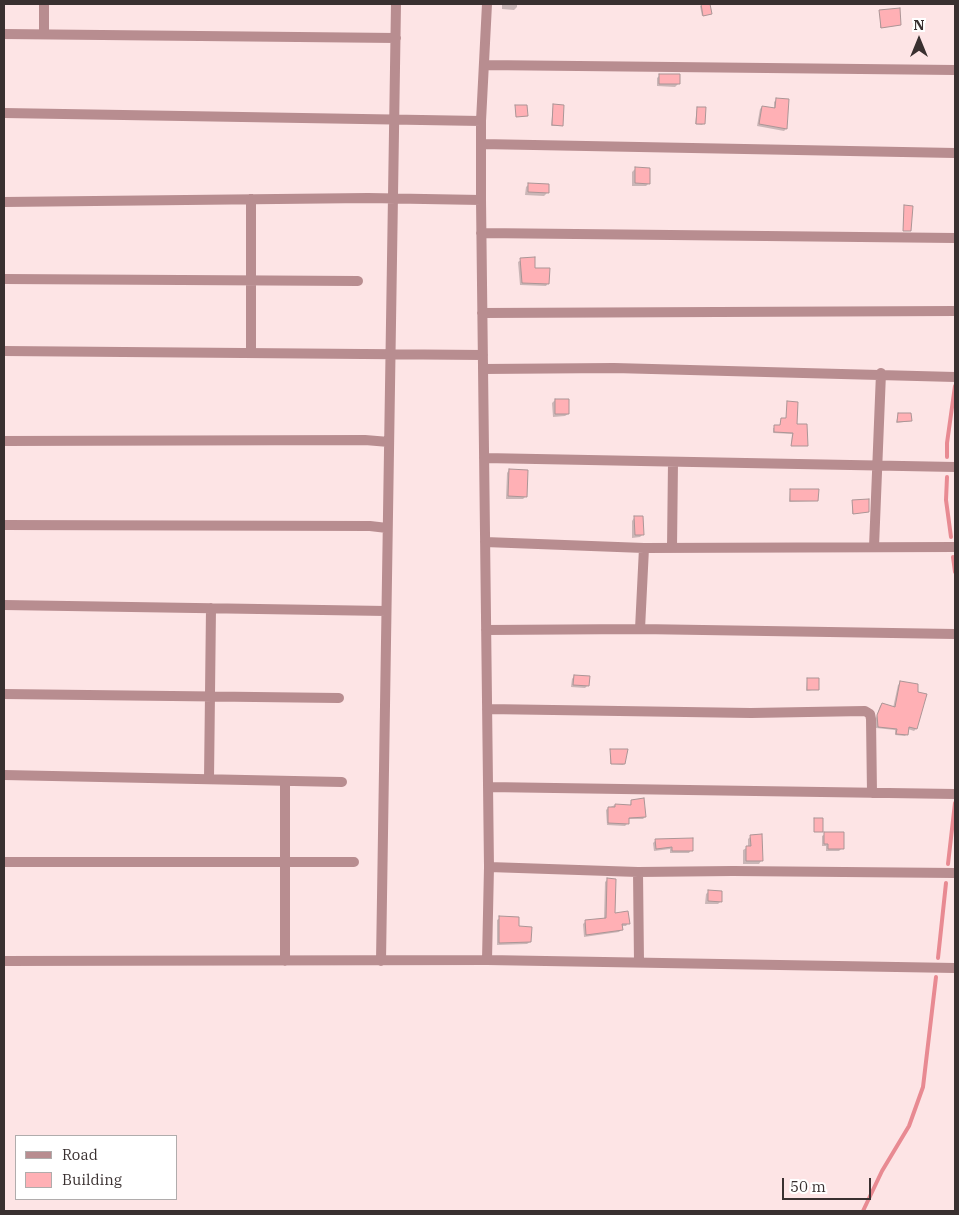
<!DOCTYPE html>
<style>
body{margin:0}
#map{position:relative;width:959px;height:1215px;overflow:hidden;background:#fde4e5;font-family:"IBM Plex Serif",serif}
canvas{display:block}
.frame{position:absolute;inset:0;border:5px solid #393030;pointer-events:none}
.legend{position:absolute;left:15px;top:1135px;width:162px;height:65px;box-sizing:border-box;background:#fff;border:1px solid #b0acac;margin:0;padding:6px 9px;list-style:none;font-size:15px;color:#393030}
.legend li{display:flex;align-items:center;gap:10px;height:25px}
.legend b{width:25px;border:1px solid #b0acac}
.north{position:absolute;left:894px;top:15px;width:50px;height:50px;-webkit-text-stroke:4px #fff;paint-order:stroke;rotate:0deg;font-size:14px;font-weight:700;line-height:20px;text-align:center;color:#393030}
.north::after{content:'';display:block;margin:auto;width:18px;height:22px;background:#393030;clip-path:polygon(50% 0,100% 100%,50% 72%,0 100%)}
.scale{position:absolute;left:782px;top:1178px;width:89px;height:22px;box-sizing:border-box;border:2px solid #393030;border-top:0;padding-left:6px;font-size:15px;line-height:18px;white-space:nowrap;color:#393030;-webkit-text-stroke:4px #fff;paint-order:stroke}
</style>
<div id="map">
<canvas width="959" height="1215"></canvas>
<div class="frame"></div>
<ul class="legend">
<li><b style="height:6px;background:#b88d90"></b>Road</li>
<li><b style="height:14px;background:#ffb0b5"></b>Building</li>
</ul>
<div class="north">N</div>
<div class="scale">50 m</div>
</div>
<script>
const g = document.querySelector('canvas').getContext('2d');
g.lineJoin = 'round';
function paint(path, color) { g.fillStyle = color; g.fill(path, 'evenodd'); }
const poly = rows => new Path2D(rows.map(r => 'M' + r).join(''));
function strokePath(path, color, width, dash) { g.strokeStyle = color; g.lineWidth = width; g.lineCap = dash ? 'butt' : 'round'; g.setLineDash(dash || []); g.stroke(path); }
const shadow = poly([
 [502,4,517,4,517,7,514,10,502,9],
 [709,4,711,14,702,16,700,6],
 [880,11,900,25,880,28],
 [660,75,678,84,675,87,657,86,657,78],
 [776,100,786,129,784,131,757,126,760,109,762,107,774,109,774,102],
 [553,106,562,125,561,126,551,126],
 [697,108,703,124,702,125,695,124],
 [635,169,649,183,646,186,632,186,632,172],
 [528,185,547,193,544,196,525,195,526,187],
 [904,206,910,230,908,231,903,231],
 [521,260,534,269,548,283,546,286,520,285,518,262],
 [555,400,568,414,565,416,553,417,552,403],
 [788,403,806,445,805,446,791,446,792,434,773,433,773,428,780,426,781,419,786,419],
 [898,414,911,421,896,423],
 [509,470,526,496,523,499,506,499,507,473],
 [790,490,818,490,817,501,789,502],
 [852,501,867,512,852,514],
 [634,518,643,534,640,537,632,538,632,521],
 [574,676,588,685,585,688,571,687,572,679],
 [807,680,818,689,806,691],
 [901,682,916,693,925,695,916,729,914,731,908,729,907,734,905,736,895,735,895,730,876,728,876,718,880,706,882,704,893,708,898,685],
 [611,750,624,764,623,765,610,764],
 [631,801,645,817,643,819,628,819,627,824,625,826,607,825,606,810,608,808,615,805,630,806],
 [825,834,842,848,839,851,826,851,826,846,822,846,822,836],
 [751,836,761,861,759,864,743,864,743,850,748,847,748,839],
 [656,840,691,850,689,853,670,853,670,849,654,851,653,843],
 [607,880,614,914,628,923,626,926,621,926,621,930,619,932,584,937,583,924,586,921,604,919,605,882],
 [709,891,721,901,718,904,705,904,706,894],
 [500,918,530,942,527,944,497,945,497,920]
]);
const stream = poly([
 [947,457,947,443,955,386],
 [947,477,946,500,951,537],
 [953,557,955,572],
 [948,864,955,803],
 [938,958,946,883],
 [863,1211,882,1171,909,1126,923,1087,936,977]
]);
const building = poly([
 [701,4,710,4,712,14,703,16,701,4],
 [900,8,901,25,881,28,879,10,900,8],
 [659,74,680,74,680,84,659,84,659,74],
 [776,98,789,99,787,129,759,124,762,106,775,108,776,98],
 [553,104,564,105,563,126,552,125,553,104],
 [515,105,527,105,528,116,516,117,515,105],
 [697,107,706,107,705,124,696,124,697,107],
 [635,167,650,168,650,184,635,183,635,167],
 [528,183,549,184,549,193,528,192,528,183],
 [904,205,913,206,911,231,903,231,904,205],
 [535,257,535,268,550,268,549,284,522,283,520,258,535,257],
 [555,399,569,399,569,414,555,414,555,399],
 [787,401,798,402,797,424,807,424,808,446,791,446,793,433,774,432,774,425,780,425,781,418,786,418,787,401],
 [898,413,911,413,912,421,897,422,898,413],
 [509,469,528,470,527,497,508,496,509,469],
 [790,489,819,489,818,501,790,501,790,489],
 [869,499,869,512,853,514,852,500,869,499],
 [634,516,643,516,644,535,635,535,634,516],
 [574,675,590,676,589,686,573,685,574,675],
 [807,678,819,678,819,690,807,690,807,678],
 [900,681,918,684,918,692,927,694,917,729,909,727,908,735,896,734,897,729,878,727,877,715,882,703,895,707,900,681],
 [610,749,628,749,625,764,611,764,610,749],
 [644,798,646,817,629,818,629,824,608,823,608,807,615,807,615,804,631,805,631,800,644,798],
 [814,818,823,818,823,832,814,832,814,818],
 [824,832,844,832,844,849,828,849,828,844,824,844,824,832],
 [762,834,763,861,746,861,746,846,751,846,750,835,762,834],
 [693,838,693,851,672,851,672,847,656,849,655,839,693,838],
 [607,878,616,879,615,913,628,911,630,924,622,924,623,930,586,935,585,920,606,918,607,878],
 [708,890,722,891,722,902,708,901,708,890],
 [499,916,519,917,519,926,532,927,531,942,499,943,499,916]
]);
const minor = poly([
 [487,4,481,121,481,200,489,867,487,960],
 [4,34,396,38],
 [44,34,44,4],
 [484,65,955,70],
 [4,113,481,121],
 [481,144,955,153],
 [251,199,251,353],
 [4,202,368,198,481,200],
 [481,233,955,238],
 [4,279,358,281],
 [482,313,955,311],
 [4,351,483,355],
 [483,369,614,368,955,377],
 [4,441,365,440,389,442],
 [484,458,955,467],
 [4,525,370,526,387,528],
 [485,542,644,548,955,547],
 [874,547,881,373],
 [672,548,673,462],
 [4,605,386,611],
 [640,629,644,548],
 [486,630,640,629,955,634],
 [4,694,339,698],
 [487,709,751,713,865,711,870,714,871,719,872,793],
 [4,775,342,782],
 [209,779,211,608],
 [285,781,285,961],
 [488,787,955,794],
 [4,862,354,862],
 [489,867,638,872,733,871,955,873],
 [638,872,639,962],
 [4,961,487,960,955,968],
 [381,961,396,4]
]);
paint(shadow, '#0003');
strokePath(stream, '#e88a92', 4);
paint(building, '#ffb0b5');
strokePath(building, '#ab9596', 1);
strokePath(minor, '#b88d90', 10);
</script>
